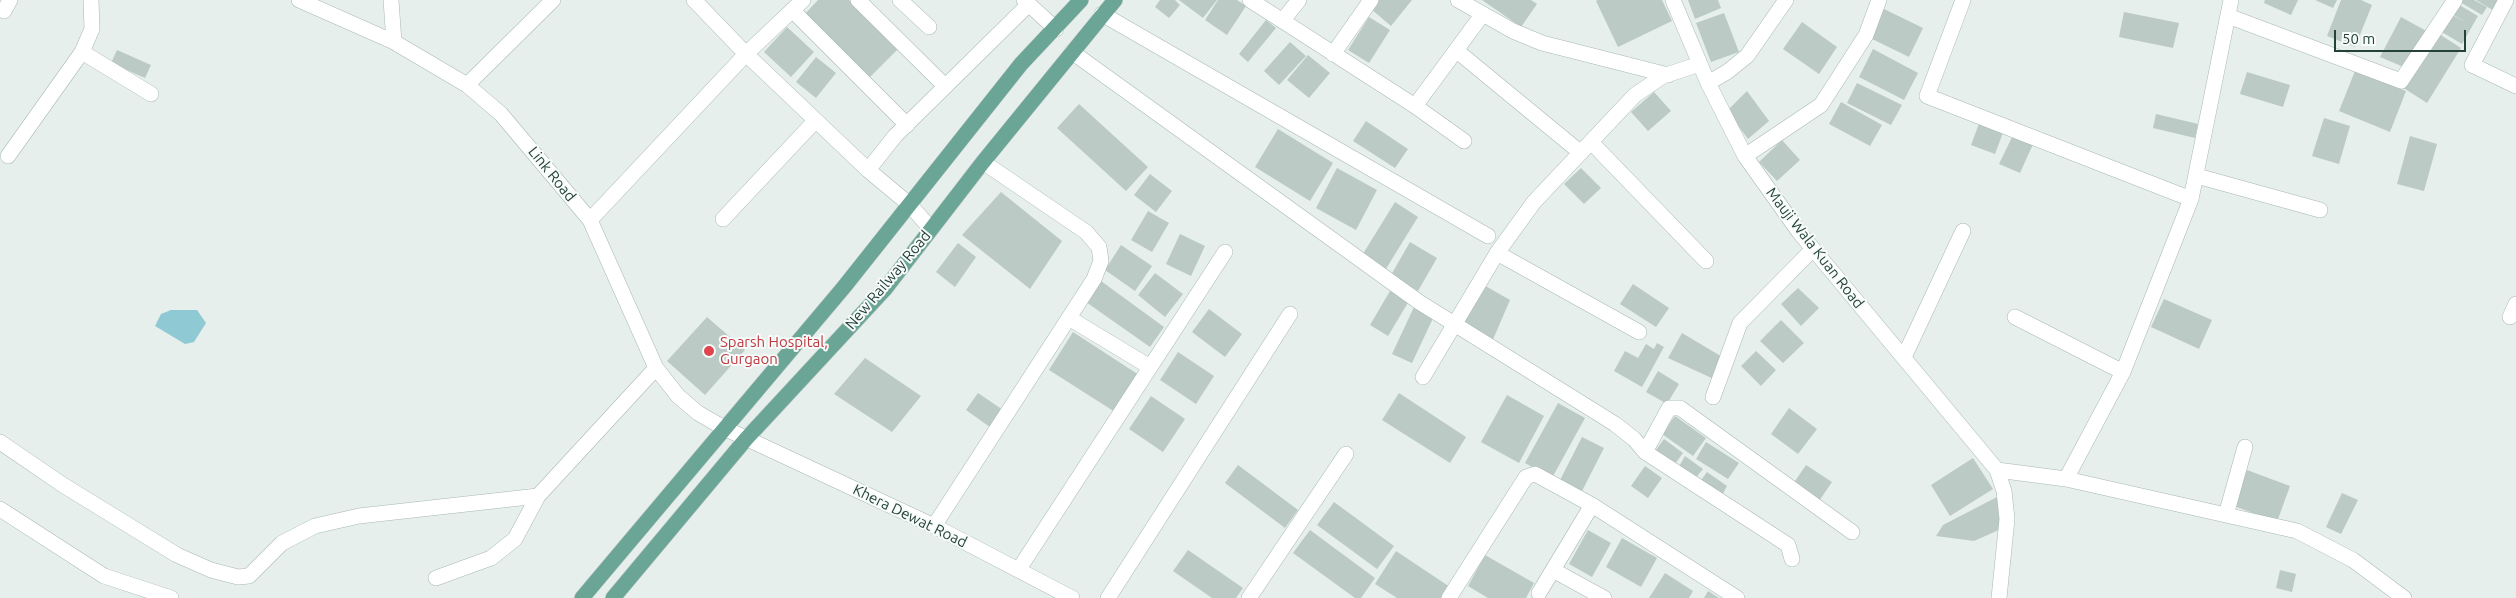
<!DOCTYPE html>
<style>
body{margin:0}
#map{position:relative;width:2516px;height:598px;overflow:hidden;background:#e6efeb;font-family:Ubuntu,sans-serif}
canvas{display:block}
.scale{position:absolute;left:2334px;top:30px;width:132px;height:22px;box-sizing:border-box;border:2px solid #24423a;border-top:0;padding-left:6px;font-size:15px;line-height:18px;white-space:nowrap;color:#24423a;-webkit-text-stroke:4px #f7fbf9;paint-order:stroke}
</style>
<div id="map">
<canvas width="2516" height="598"></canvas>
<div class="scale">50 m</div>
</div>
<script>
const g = document.querySelector('canvas').getContext('2d');
g.lineJoin = 'round';
function paint(path, color) { g.fillStyle = color; g.fill(path, 'evenodd'); }
const poly = rows => new Path2D(rows.map(r => 'M' + r).join(''));
function strokePath(path, color, width, dash) { g.strokeStyle = color; g.lineWidth = width; g.lineCap = dash ? 'butt' : 'round'; g.setLineDash(dash || []); g.stroke(path); }
function drawText(font, color, halo, rows, align = 'center') {
  g.font = font + ' Ubuntu,sans-serif'; g.lineWidth = 4; g.setLineDash([]); g.textBaseline = 'middle'; g.strokeStyle = halo; g.fillStyle = color; for (const [text, x, y, turn = 0] of rows) {
    g.save(); g.translate(x, y); g.rotate((+turn || 0) * Math.PI / 180); g.textAlign = isNaN(turn) ? turn : align; if (halo) g.strokeText(text, 0, 0); g.fillText(text, 0, 0); g.restore();
  }
}
const water = poly([
 [171,310,197,310,206,323,194,342,185,344,155,326,161,314]
]);
const building = poly([
 [818,0,849,0,899,48,869,78,804,15],
 [1160,0,1175,0,1180,5,1169,18,1155,7],
 [1179,0,1217,0,1203,18],
 [1218,0,1237,0,1246,6,1227,35,1205,20],
 [1378,0,1412,0,1391,26,1371,9],
 [1482,0,1531,0,1537,4,1521,27],
 [1598,0,1662,0,1672,21,1618,47,1596,1],
 [1688,0,1718,0,1721,8,1695,19],
 [2265,0,2298,0,2291,15,2264,3],
 [2315,0,2337,0,2333,8],
 [2341,0,2361,0,2372,5,2355,47,2327,36],
 [2461,0,2474,0,2487,7,2482,15,2460,2],
 [2476,0,2503,0,2496,12],
 [2456,3,2478,16,2462,44,2440,31,2450,14,2466,22,2450,13],
 [1882,8,1923,28,1909,57,1868,37],
 [2124,12,2179,23,2173,48,2119,37],
 [1724,13,1739,52,1711,62,1696,23],
 [1369,17,1390,30,1369,63,1348,50],
 [2401,17,2430,33,2406,68,2380,57],
 [1266,20,1276,28,1248,62,1239,54],
 [1802,22,1837,47,1819,74,1783,49],
 [787,27,814,52,791,77,764,52],
 [2436,32,2461,48,2427,103,2402,87],
 [1290,42,1306,56,1279,85,1264,71],
 [1873,49,1918,73,1904,100,1859,77],
 [117,50,151,65,145,78,111,63],
 [1308,55,1330,73,1309,98,1287,80],
 [816,57,836,73,816,98,796,82],
 [2355,71,2406,91,2390,132,2339,111],
 [2247,72,2290,85,2283,107,2240,94],
 [1857,83,1902,105,1891,125,1847,103],
 [1747,91,1769,121,1748,139,1727,111],
 [1654,92,1671,111,1648,131,1631,112],
 [1841,102,1882,125,1870,146,1829,124],
 [1079,104,1148,167,1126,191,1057,128],
 [2156,114,2198,124,2195,138,2153,128],
 [2324,118,2350,126,2339,164,2312,156],
 [1366,121,1408,149,1395,168,1353,141],
 [1980,121,2004,130,1995,154,1971,145],
 [1278,129,1333,163,1310,201,1255,167],
 [2014,133,2034,142,2020,173,1999,164],
 [2410,136,2437,144,2424,191,2397,184],
 [1782,140,1800,160,1777,181,1759,162],
 [1337,168,1377,190,1356,230,1316,208],
 [1581,168,1601,188,1584,204,1564,184],
 [1150,174,1172,191,1156,212,1134,195],
 [1001,192,1062,241,1030,289,962,235],
 [1395,202,1418,217,1384,272,1361,257],
 [1148,211,1169,223,1152,252,1131,240],
 [1180,234,1205,246,1191,276,1166,264],
 [1410,242,1437,258,1418,291,1391,275],
 [958,243,976,257,955,287,936,272],
 [1121,245,1152,266,1135,291,1105,270],
 [1155,273,1183,294,1165,317,1138,295],
 [1101,281,1164,327,1150,347,1086,302],
 [1482,284,1510,300,1491,344,1462,324],
 [1633,284,1669,308,1656,327,1620,304],
 [1798,288,1819,308,1801,326,1781,304],
 [1390,291,1409,301,1388,336,1370,325],
 [2164,299,2212,320,2199,349,2151,327],
 [1414,307,1434,316,1412,363,1392,354],
 [1209,309,1242,334,1225,357,1192,332],
 [707,317,745,350,705,395,667,361],
 [1781,320,1804,343,1783,363,1760,341],
 [1073,332,1139,375,1115,412,1049,370],
 [1682,333,1724,358,1716,380,1668,358],
 [1657,343,1664,347,1642,387,1614,371,1625,351,1638,358,1646,344,1654,349],
 [1756,351,1776,370,1761,386,1741,366],
 [1178,352,1214,376,1196,404,1160,380],
 [865,358,921,396,892,432,834,394],
 [1658,371,1679,384,1667,404,1646,392],
 [978,393,1006,412,994,430,966,410],
 [1399,393,1466,437,1450,463,1382,420],
 [1507,395,1544,416,1519,463,1481,442],
 [1151,396,1185,419,1163,452,1129,429],
 [1558,403,1585,418,1552,478,1525,463],
 [1789,408,1817,429,1798,454,1771,434],
 [1675,416,1706,438,1693,456,1662,434],
 [1582,437,1604,448,1581,493,1559,482],
 [1664,439,1683,453,1672,468,1653,454],
 [1706,442,1739,463,1728,479,1696,459],
 [1685,456,1703,469,1694,480,1677,470],
 [1973,458,1993,489,1950,516,1931,485],
 [1238,465,1298,510,1285,528,1225,483],
 [1806,465,1832,482,1817,504,1791,487],
 [1645,466,1662,478,1648,498,1631,486],
 [2247,470,2290,486,2277,522,2234,506],
 [1707,472,1727,486,1720,499,1699,483],
 [2342,493,2358,500,2341,534,2326,527],
 [1997,497,2001,529,1974,541,1936,536,1943,525],
 [1334,502,1394,546,1377,569,1317,525],
 [1310,530,1375,578,1361,598,1355,598,1293,553],
 [1588,530,1611,543,1592,577,1569,564],
 [1622,538,1657,558,1641,587,1606,567],
 [1188,550,1243,588,1236,598,1212,598,1173,571],
 [1396,551,1453,589,1447,598,1397,598,1375,584],
 [1485,555,1534,583,1526,598,1488,598,1468,586],
 [2280,570,2296,574,2292,592,2276,588],
 [1665,573,1693,591,1689,598,1649,598],
 [1708,591,1719,598,1704,598]
]);
const minor = poly([
 [299,0,394,42,467,85,501,114,590,220,656,368,678,396,698,413,724,428,934,526,1072,598],
 [391,0,394,42],
 [694,0,746,54,868,170,910,205,931,229],
 [858,0,945,86],
 [900,0,929,27],
 [1024,0,1056,29],
 [1250,0,1415,106,1464,141],
 [1458,0,1513,31,1542,43,1668,75],
 [1673,0,1708,83,1745,156,1799,232,1997,470,2004,491,2007,519,1999,598],
 [1963,0,1927,96,2191,199],
 [2506,0,2472,65,2516,86],
 [792,10,907,125],
 [4,11,10,0],
 [1102,14,1488,236],
 [2228,16,2401,81,2455,0],
 [1283,20,1299,0],
 [1457,51,1581,153],
 [82,52,151,94],
 [1072,52,1419,302,1615,424,1634,439,1645,452,1669,408,1680,408,1852,532],
 [1333,54,1371,0],
 [1708,83,1727,72,1747,56,1786,0],
 [467,85,553,0],
 [1415,106,1482,15],
 [1591,142,1706,261],
 [8,156,82,52,92,29,91,0],
 [1745,156,1821,105,1866,35,1879,0],
 [868,170,895,136,1029,4],
 [2197,176,2320,210],
 [723,219,815,121],
 [590,220,746,54,803,0],
 [1497,253,1639,332],
 [2015,317,2123,372],
 [2510,317,2516,304],
 [1069,318,1150,367],
 [1904,357,1963,231],
 [1423,377,1497,253,1534,202,1635,95,1663,76,1700,64],
 [1713,397,1740,323,1813,249],
 [0,442,63,485,177,555,211,570,238,577,249,576,282,543,315,526,359,516,538,496],
 [1645,452,1788,545,1792,559],
 [1997,470,2066,479,2297,531,2353,560,2404,598],
 [2066,479,2123,372,2191,199,2231,0],
 [0,509,104,576,171,598],
 [2226,515,2245,447],
 [934,526,1094,279,1101,261,1099,247,1086,232,983,162],
 [1019,569,1225,252],
 [1553,570,1604,598],
 [436,578,491,558,515,539,538,496,656,368],
 [1539,593,1592,505],
 [1108,598,1290,314],
 [1249,598,1346,454],
 [1449,598,1526,477,1535,474,1592,505,1737,598]
]);
const major = poly([
 [582,598,844,287,1021,64,1081,0],
 [613,598,746,439,885,289,983,162,1115,0]
]);
const markers = [
 [709,351,6,"#e0444e"]
];
const streetNames = [
 ["Link Road",552,174,51],
 ["Mauji Wala Kuan Road",1815,248,52],
 ["New Railway Road",888,280,-50],
 ["Khera Dewat Road",910,516,26]
];
const healthNames = [
 ["Sparsh Hospital,",720,342],
 ["Gurgaon",720,359]
];
paint(water, '#8ec9d4');
paint(building, '#bbcac4');
strokePath(minor, '#a8b8b2', 16);
strokePath(major, '#c2cac8', 16);
strokePath(minor, '#fff', 15);
strokePath(major, '#6aa596', 15);
for (const [x, y, r, color] of markers) { const dot = new Path2D(); dot.arc(x, y, r, 0, 2 * Math.PI); g.fillStyle = color; g.fill(dot); strokePath(dot, '#f7fbf9', 2); }
drawText('15px', '#24423a', '#f7fbf9', streetNames);
drawText('15px', '#be3a42', '#f7fbf9', healthNames, 'left');
</script>
